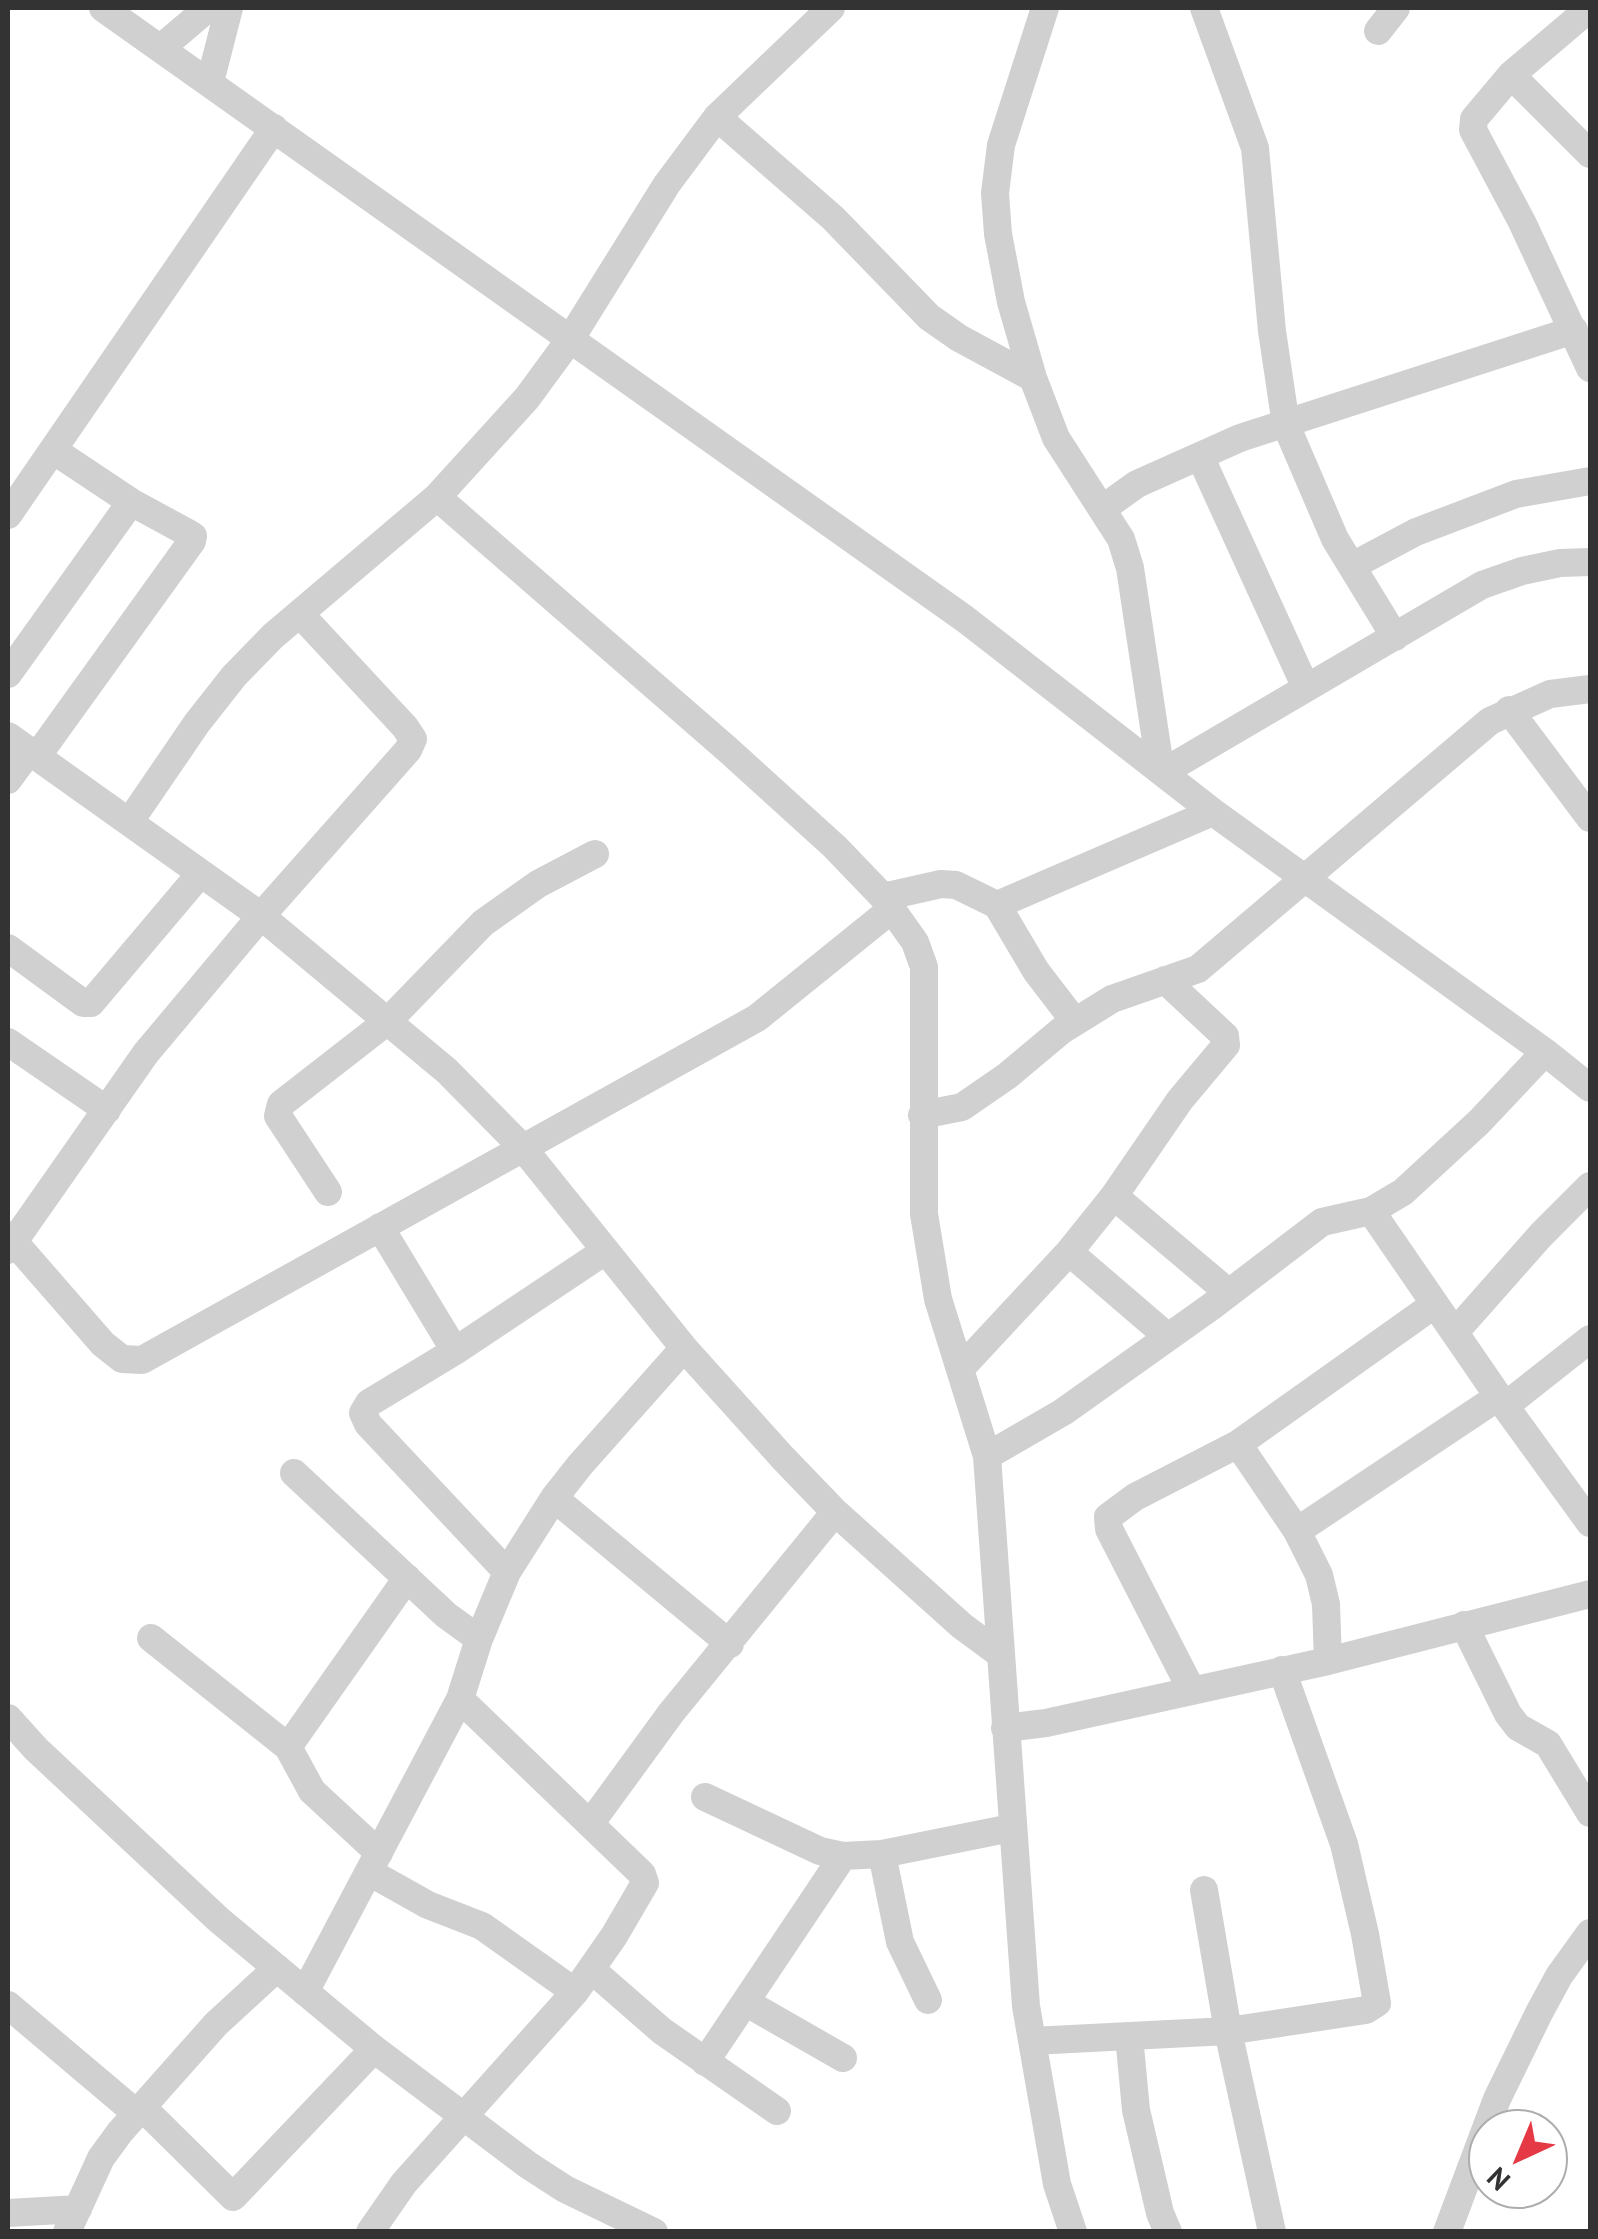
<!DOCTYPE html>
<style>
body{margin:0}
#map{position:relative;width:1598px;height:2239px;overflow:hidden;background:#fff;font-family:"PT Sans",sans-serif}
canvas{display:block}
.frame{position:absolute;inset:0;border:10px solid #333;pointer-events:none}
.north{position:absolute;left:1468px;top:2109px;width:100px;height:100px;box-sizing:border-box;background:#fff;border:2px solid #adadad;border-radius:50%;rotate:224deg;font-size:28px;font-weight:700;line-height:40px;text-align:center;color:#333}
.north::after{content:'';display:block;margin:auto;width:35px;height:45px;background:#e63946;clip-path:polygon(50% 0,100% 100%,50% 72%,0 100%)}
</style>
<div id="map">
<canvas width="1598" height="2239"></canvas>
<div class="frame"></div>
<div class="north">N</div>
</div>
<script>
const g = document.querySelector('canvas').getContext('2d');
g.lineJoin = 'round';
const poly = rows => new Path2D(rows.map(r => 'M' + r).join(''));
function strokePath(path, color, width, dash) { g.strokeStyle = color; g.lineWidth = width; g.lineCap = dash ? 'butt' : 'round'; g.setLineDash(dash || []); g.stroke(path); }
const minor = poly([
 [103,8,965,619,1213,812,1545,1052,1590,1088],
 [1045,8,1001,145,995,193,998,234,1011,302,1033,378,1056,438,1121,539,1130,568,1160,767],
 [1204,8,1255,148,1272,331,1286,425,1335,539,1395,637],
 [1590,8,1511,75,1474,119,1473,130,1522,222,1590,368],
 [1378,31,1396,8],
 [162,47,208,8],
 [1511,75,1590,154],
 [210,82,229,8],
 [717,117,833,218,929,317,959,338,1033,378],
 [1200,456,1306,688],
 [437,497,727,749,835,847,883,897,915,942,924,967,924,1214,938,1299,987,1456,1026,2006,1057,2184,1073,2232],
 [1102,509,1137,484,1240,438,1574,330],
 [8,515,274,128],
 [1352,566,1416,532,1516,494,1590,481],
 [8,674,131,502],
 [1509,710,1590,818],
 [8,736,261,916,447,1071,523,1148,684,1348,783,1458,835,1512,962,1626,1000,1654],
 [38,755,192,541,193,536,188,533,131,502,53,450],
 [1165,771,1482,585,1522,571,1560,563,1590,562],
 [8,780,30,750],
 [130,821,197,723,234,676,273,636,437,497,527,398,571,338,667,184,717,117,831,8],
 [883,897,941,884,956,885,997,905,1036,971,1075,1022],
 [997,905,1213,812],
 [8,948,83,1003,91,1003,200,874],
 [8,1042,107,1110],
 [922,1115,962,1107,1007,1076,1062,1030,1112,999,1198,969,1490,721,1550,694,1590,689],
 [328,1192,278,1116,281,1104,389,1020,483,923,538,884,595,854],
 [1114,1196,1229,1293],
 [1371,1211,1505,1406,1590,1523],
 [380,1227,455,1351],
 [8,1235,103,1344,122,1359,142,1360,757,1018,892,909],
 [8,1250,146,1053,261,916,408,750,413,739,405,727,300,614],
 [1069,1252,1168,1337],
 [1456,1331,1541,1235,1590,1186],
 [962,1367,1069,1252,1114,1196,1180,1100,1226,1045,1225,1036,1165,980],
 [1505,1406,1590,1339],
 [1238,1444,1297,1531,1319,1575,1326,1604,1328,1661],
 [987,1456,1063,1412,1212,1306,1322,1222,1371,1211,1403,1192,1479,1122,1545,1052],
 [294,1473,446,1615,479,1639],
 [554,1498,730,1644],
 [1297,1531,1498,1397],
 [507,1572,368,1424,363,1413,369,1403,455,1351,605,1251],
 [1464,1625,1508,1714,1518,1727,1548,1744,1590,1813],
 [151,1638,288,1747],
 [1192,1691,1109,1529,1108,1517,1135,1497,1238,1444,1435,1304],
 [8,1718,36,1749,219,1920,374,2049,528,2165,565,2189,654,2232],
 [1005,1728,1046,1723,1328,1661,1590,1594],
 [705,1797,820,1851,843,1856,882,1854,1011,1828],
 [590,1824,671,1713,835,1512],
 [379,1853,312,1791,288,1747,407,1578],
 [882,1854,900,1942,928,2000],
 [369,1872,428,1905,482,1926,575,1992],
 [1204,1890,1228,2031,1272,2232],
 [592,1970,662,2031,777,2111],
 [305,1992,460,1699,479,1639,507,1572,554,1498,580,1465,684,1348],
 [747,2003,843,2058],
 [8,2005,136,2113],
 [1129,2036,1136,2110,1160,2213,1168,2232],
 [1032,2041,1228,2031,1366,2010,1377,2003,1365,1934,1344,1844,1282,1670],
 [705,2062,843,1856],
 [142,2107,233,2197,374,2049],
 [8,2213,78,2209],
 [67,2232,101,2158,120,2132,216,2024,277,1968],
 [370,2232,404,2183,575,1992,614,1936,645,1883,642,1874,460,1699],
 [1447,2232,1497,2099,1539,2013,1559,1976,1590,1933]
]);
strokePath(minor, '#d0d0d0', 28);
</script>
